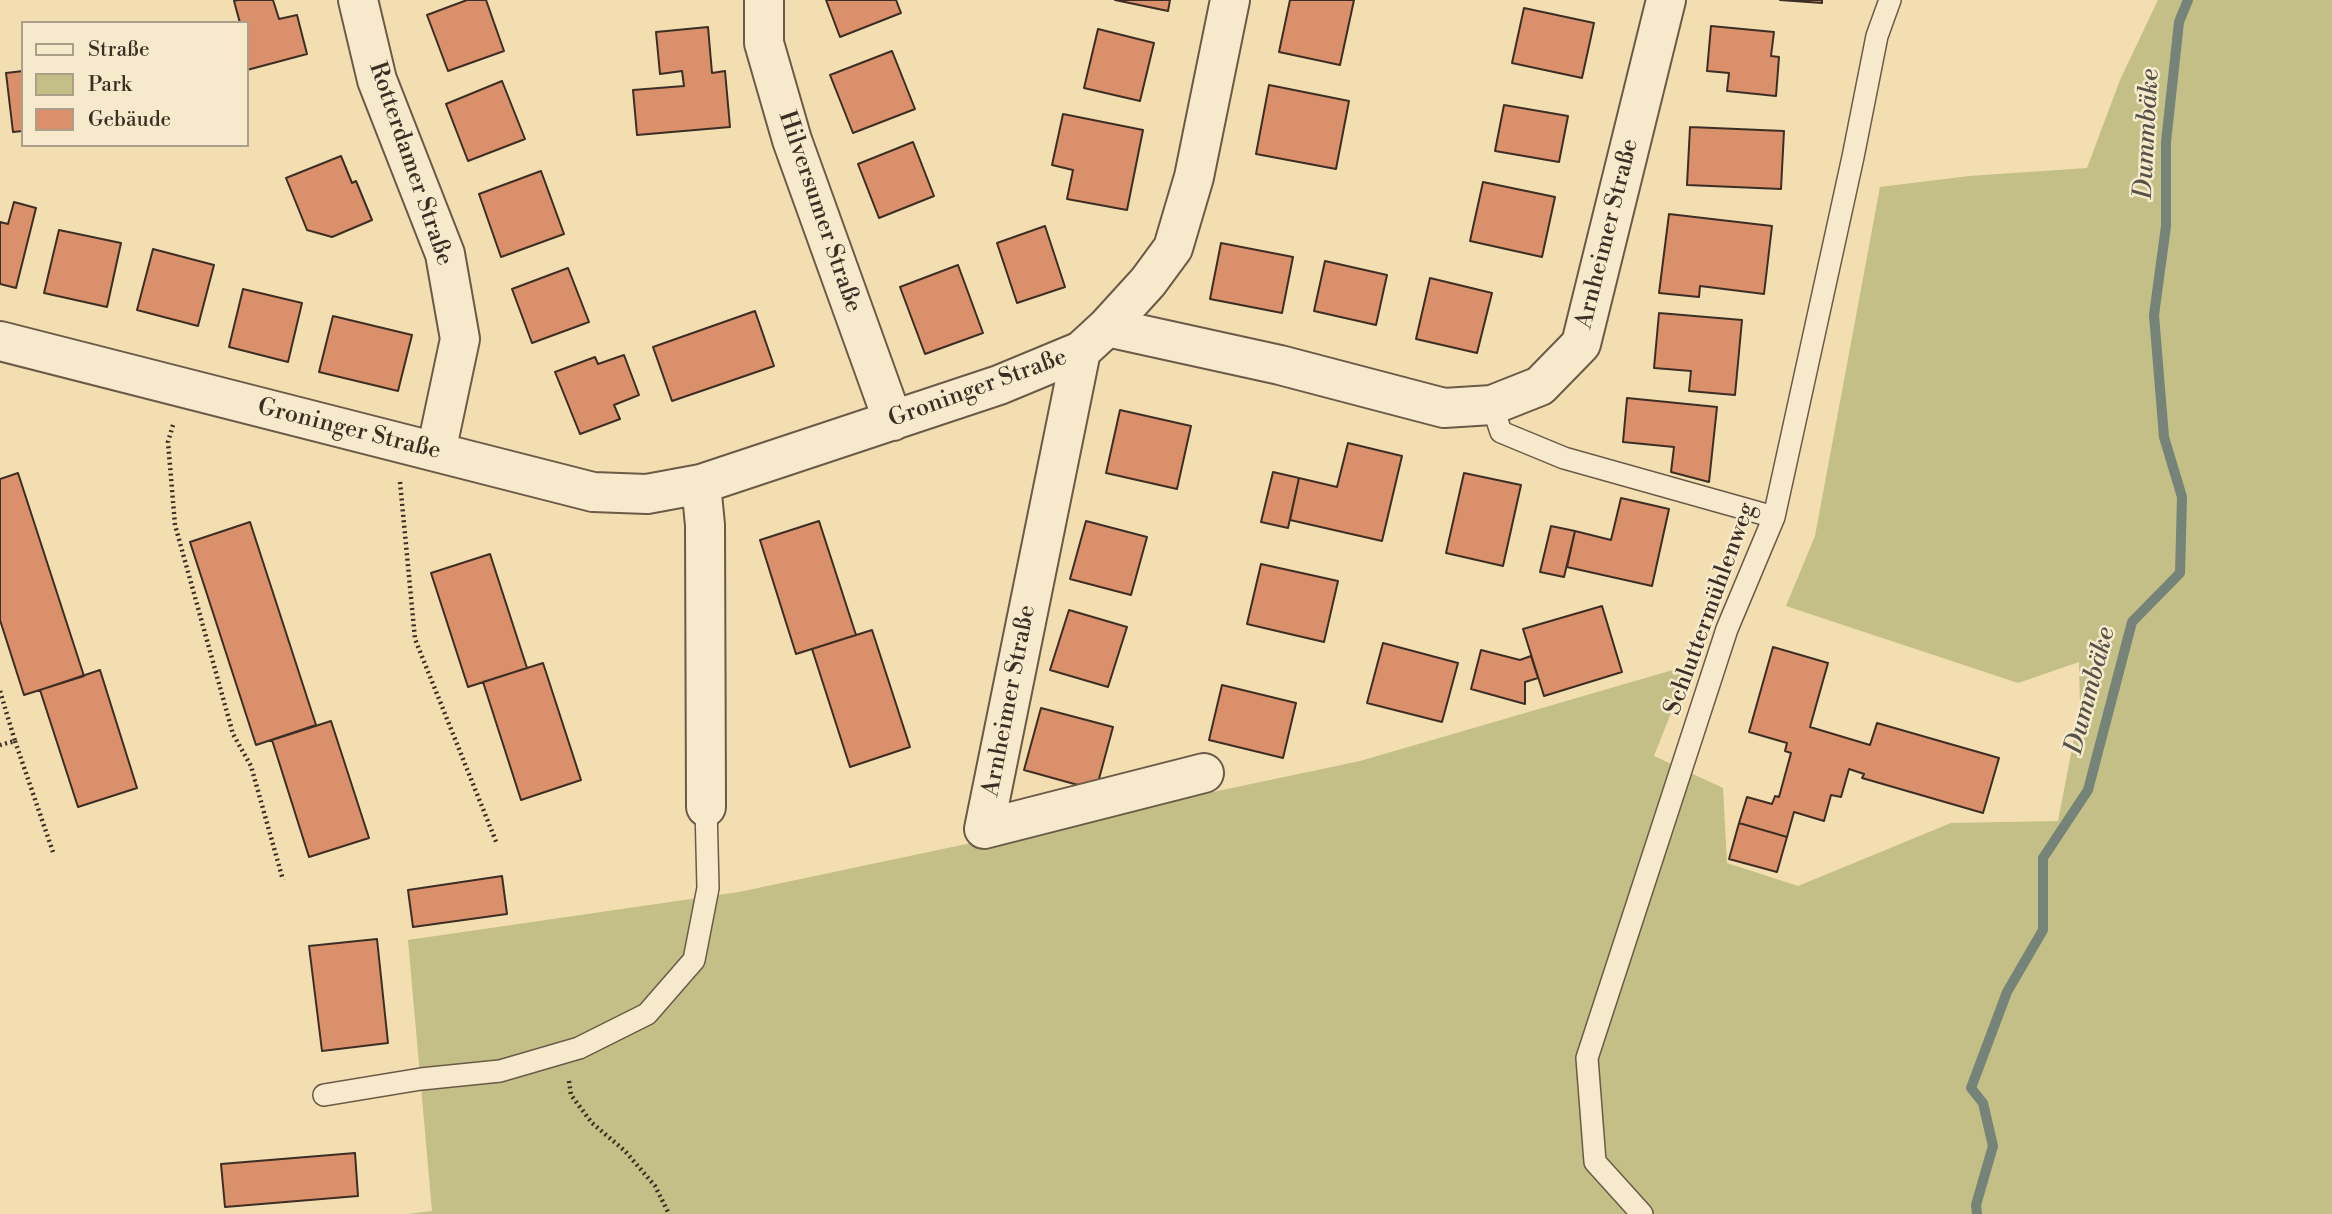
<!DOCTYPE html>
<meta charset="utf-8">
<style>
body{margin:0}
#map{position:relative;width:2332px;height:1214px;overflow:hidden;background:#f3deb1;font-family:"Libre Bodoni",serif}
canvas{display:block}
.legend{position:absolute;left:21px;top:21px;width:228px;height:126px;box-sizing:border-box;background:#f7eacc;border:2px solid #ac9f89;margin:0;padding:9px 12px;list-style:none;font-size:21px;color:#3c2e24}
.legend li{display:flex;align-items:center;gap:14px;height:35px}
.legend b{width:35px;border:2px solid #ac9f89}
</style>
<div id="map">
<canvas width="2332" height="1214"></canvas>
<ul class="legend">
<li><b style="height:9px;background:#f7eacc"></b>Straße</li>
<li><b style="height:19px;background:#c3bf86"></b>Park</li>
<li><b style="height:19px;background:#da906b"></b>Gebäude</li>
</ul>
</div>
<script>
const g = document.querySelector('canvas').getContext('2d');
g.lineJoin = 'round';
function paint(path, color) { g.fillStyle = color; g.fill(path, 'evenodd'); }
const poly = rows => new Path2D(rows.map(r => 'M' + r).join(''));
function strokePath(path, color, width, dash) { g.strokeStyle = color; g.lineWidth = width; g.lineCap = dash ? 'butt' : 'round'; g.setLineDash(dash || []); g.stroke(path); }
function drawText(font, color, halo, rows, align = 'center') {
  g.font = font + ' "Libre Bodoni",serif'; g.lineWidth = 5; g.setLineDash([]); g.textBaseline = 'middle'; g.strokeStyle = halo; g.fillStyle = color; for (const [text, x, y, turn = 0] of rows) {
    g.save(); g.translate(x, y); g.rotate((+turn || 0) * Math.PI / 180); g.textAlign = isNaN(turn) ? turn : align; if (halo) g.strokeText(text, 0, 0); g.fillText(text, 0, 0); g.restore();
  }
}
const green = poly([
 [2158,0,2332,0,2332,1214,407,1214,432,1211,408,940,739,892,1360,761,1690,665,1654,756,1723,788,1727,863,1798,886,1951,823,2058,821,2080,707,2079,662,2018,683,1786,606,1815,536,1880,187,1969,176,2087,168,2120,80]
]);
const stream = poly([
 [1977,1214,1976,1205,1993,1146,1983,1103,1971,1088,2007,992,2043,930,2043,858,2088,790,2132,622,2180,573,2182,497,2164,437,2154,315,2166,226,2166,142,2179,22,2188,0]
]);
const building = poly([
 [238,0,273,0,279,19,297,15,307,54,247,70,247,23,240,23,234,1,238,0],
 [467,0,486,0,504,51,448,71,427,15,467,0],
 [826,0,896,0,901,13,840,37,826,0],
 [1115,0,1170,0,1168,11,1115,0],
 [1290,0,1354,0,1340,65,1279,52,1290,0],
 [1780,0,1822,0,1822,3,1780,0],
 [1524,8,1594,23,1582,78,1512,63,1524,8],
 [1711,26,1774,32,1771,56,1779,57,1776,96,1727,91,1729,73,1707,71,1711,26],
 [708,27,712,73,725,71,730,127,637,135,633,90,684,86,682,71,660,74,656,32,708,27],
 [1098,29,1154,43,1140,101,1084,88,1098,29],
 [892,51,915,109,853,133,830,75,892,51],
 [23,71,23,131,13,132,6,73,23,71],
 [502,81,525,139,468,161,446,104,502,81],
 [1269,85,1349,101,1336,169,1256,154,1269,85],
 [1504,105,1568,116,1559,162,1495,151,1504,105],
 [1063,114,1143,130,1127,210,1067,199,1073,170,1052,165,1063,114],
 [1690,127,1784,131,1781,189,1687,185,1690,127],
 [913,142,934,196,879,218,858,164,913,142],
 [341,156,352,183,356,181,372,220,332,237,307,230,286,178,341,156],
 [541,171,564,234,501,257,479,194,541,171],
 [1483,182,1555,197,1542,257,1470,241,1483,182],
 [14,202,36,208,16,288,0,284,0,222,8,224,14,202],
 [1669,214,1772,226,1764,294,1700,286,1699,297,1659,293,1669,214],
 [1045,226,1065,287,1017,303,997,243,1045,226],
 [59,230,121,243,107,307,44,293,59,230],
 [1221,243,1293,257,1282,313,1210,299,1221,243],
 [153,249,214,265,198,326,137,310,153,249],
 [1325,261,1387,275,1376,325,1314,311,1325,261],
 [958,265,983,333,925,354,900,287,958,265],
 [568,268,589,322,532,343,512,289,568,268],
 [1430,278,1492,293,1477,353,1416,339,1430,278],
 [243,289,302,303,288,362,229,347,243,289],
 [755,311,774,366,672,401,653,347,755,311],
 [1659,313,1742,320,1735,395,1689,391,1691,371,1654,368,1659,313],
 [333,316,412,335,398,391,319,372,333,316],
 [624,355,639,395,614,405,620,419,580,434,555,372,595,357,598,364,624,355],
 [1627,398,1717,407,1709,482,1671,472,1674,447,1623,442,1627,398],
 [1120,410,1191,426,1177,489,1106,473,1120,410],
 [1348,443,1402,456,1382,541,1290,520,1299,478,1337,487,1348,443],
 [1273,472,1299,478,1288,528,1261,522,1273,472],
 [18,473,84,676,24,695,0,620,0,479,18,473],
 [1464,473,1521,485,1503,566,1446,553,1464,473],
 [1621,498,1669,509,1652,586,1567,567,1575,531,1611,540,1621,498],
 [819,521,856,635,796,654,760,540,819,521],
 [1086,521,1147,537,1131,595,1070,579,1086,521],
 [250,522,316,725,256,745,190,542,250,522],
 [1551,526,1575,531,1564,577,1540,572,1551,526],
 [490,554,527,668,468,687,431,573,490,554],
 [1261,564,1338,581,1324,642,1247,624,1261,564],
 [1602,606,1622,672,1544,696,1523,629,1602,606],
 [1069,610,1127,627,1108,687,1050,670,1069,610],
 [872,630,910,747,850,767,812,649,872,630],
 [1383,643,1458,663,1442,722,1367,703,1383,643],
 [1773,647,1828,663,1810,727,1870,745,1877,723,1999,758,1983,813,1862,778,1864,774,1849,769,1841,797,1831,795,1824,821,1794,812,1787,837,1739,823,1747,797,1772,804,1775,796,1779,797,1791,753,1785,751,1787,743,1749,732,1773,647],
 [1481,650,1520,660,1531,656,1538,678,1525,682,1525,704,1471,689,1481,650],
 [543,663,581,780,521,800,483,682,543,663],
 [100,670,137,788,78,807,40,690,100,670],
 [1222,685,1296,703,1283,758,1209,740,1222,685],
 [1041,708,1113,727,1096,790,1024,770,1041,708],
 [331,721,369,838,309,857,272,740,331,721],
 [1739,823,1787,837,1777,872,1729,859,1739,823],
 [502,876,507,914,413,927,408,890,502,876],
 [377,939,388,1043,322,1051,309,946,377,939],
 [355,1153,358,1196,225,1207,221,1164,355,1153]
]);
const path = poly([
 [173,425,168,442,175,525,233,734,251,766,283,880],
 [400,482,415,639,497,844],
 [0,691,15,741,0,745],
 [15,741,53,852],
 [569,1081,571,1095,592,1123,625,1151,655,1186,669,1214]
]);
const service = poly([
 [1492,405,1501,432,1564,458,1774,517],
 [324,1095,421,1079,500,1071,579,1048,647,1014,694,960,708,888,706,807],
 [1642,1214,1595,1162,1587,1058,1727,629,1774,517,1853,157,1877,36,1890,0]
]);
const minor = poly([
 [358,0,377,80,445,254,460,339,436,452],
 [764,0,764,43,792,140,893,421],
 [1107,327,1280,365,1444,408,1492,405,1540,386,1581,344,1666,0],
 [0,341,593,492,647,494,701,484,999,385,1081,351,1107,327,1148,282,1173,248,1194,177,1230,0],
 [1081,351,984,829,1204,773],
 [701,484,705,525,706,807]
]);
const streetNames = [
 ["Rotterdamer Straße",410,164,71],
 ["Hilversumer Straße",819,212,71],
 ["Arnheimer Straße",1608,234,-76],
 ["Groninger Straße",978,389,-20],
 ["Groninger Straße",349,430,14],
 ["Schluttermühlenweg",1711,609,-70],
 ["Arnheimer Straße",1010,701,-79]
];
const waterNames = [
 ["Dummbäke",2148,134,-87],
 ["Dummbäke",2091,691,-75]
];
paint(green, '#c3bf86');
strokePath(stream, '#768378', 10);
paint(building, '#da906b');
strokePath(building, '#3c2e24', 2);
strokePath(service, '#6a5a47', 24);
strokePath(minor, '#6a5a47', 42);
strokePath(path, '#3c2e24', 4.5, [2, 3.5]);
strokePath(service, '#f7eacc', 21);
strokePath(minor, '#f7eacc', 38);
drawText('24px', '#3c2e24', '#f7eacc', streetNames);
drawText('italic 26px', '#545147', '#f7eacc', waterNames);
</script>
